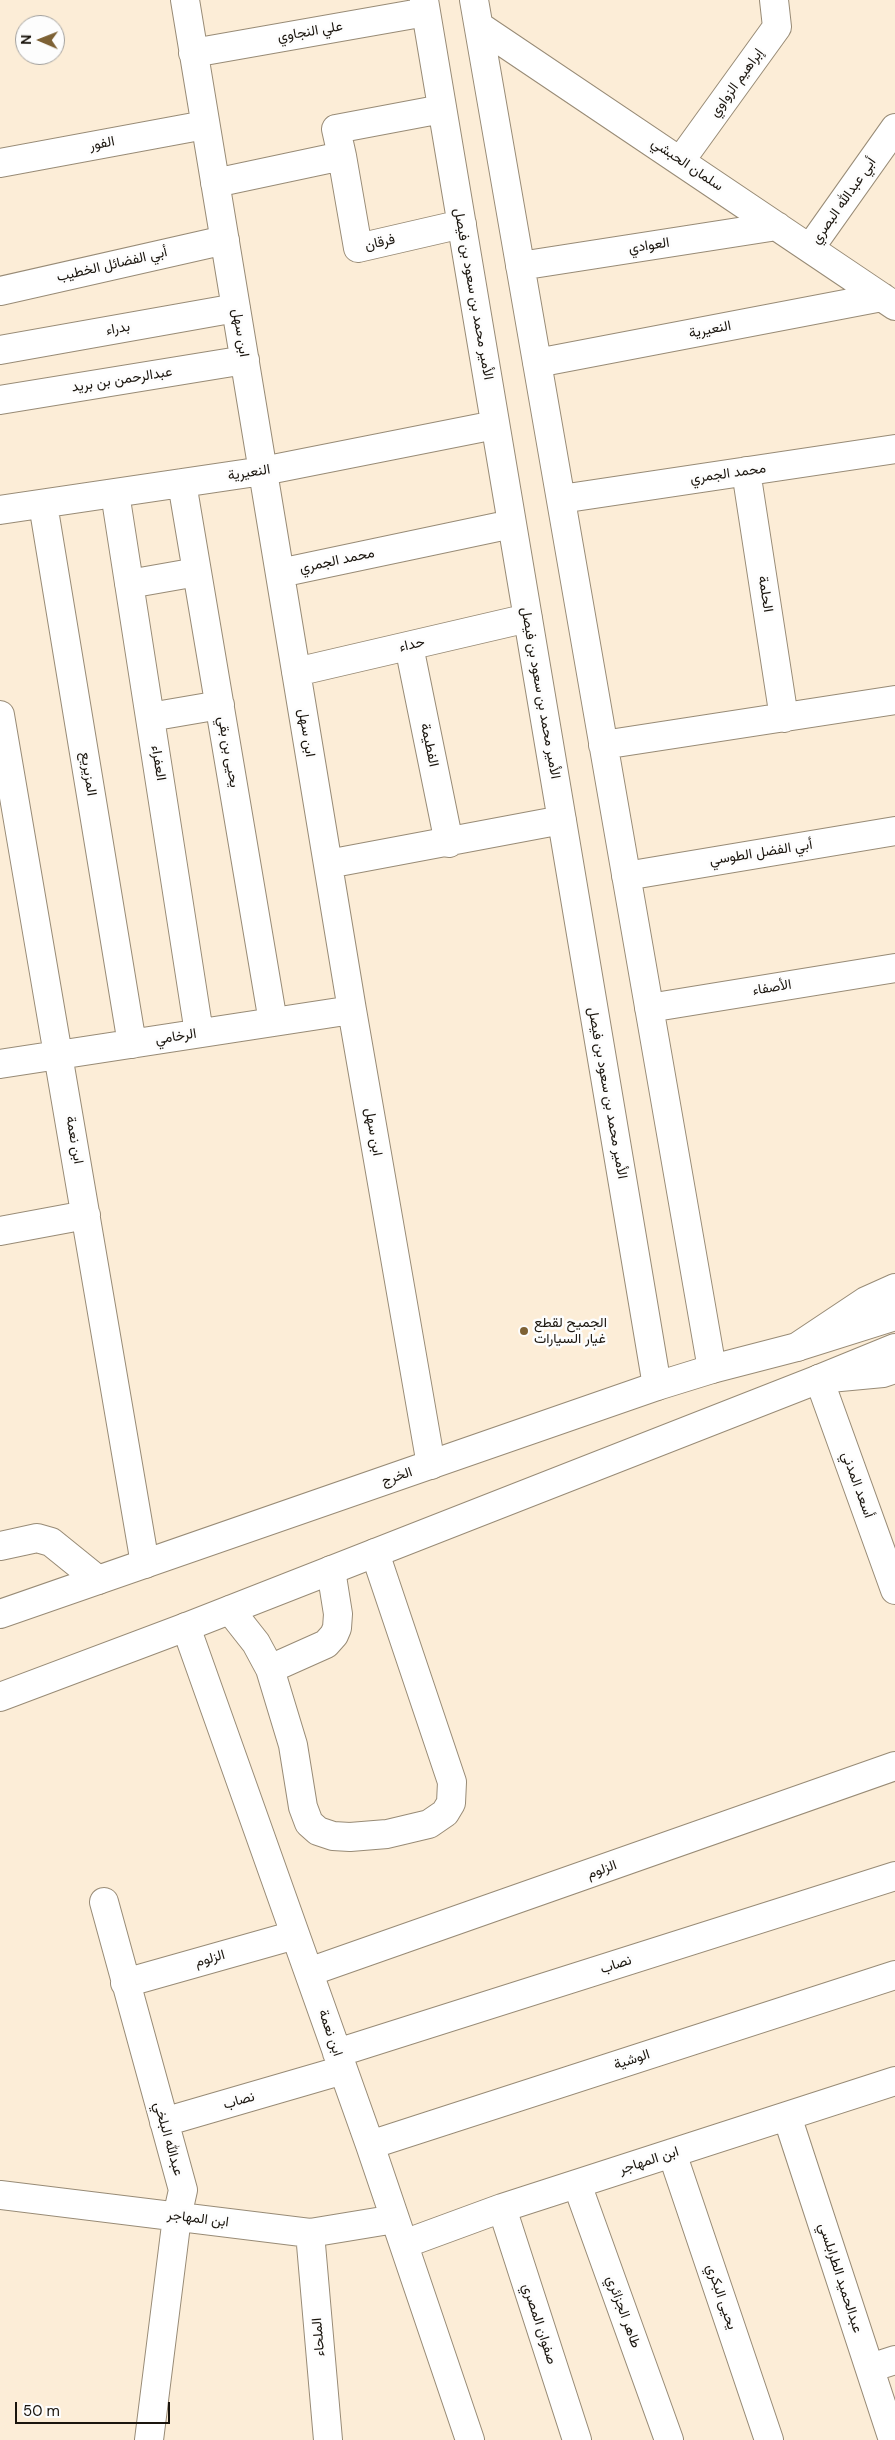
<!DOCTYPE html>
<meta charset="utf-8">
<style>
body{margin:0}
#map{position:relative;width:895px;height:2440px;overflow:hidden;background:#fcedd7;font-family:"DM Sans",sans-serif}
canvas{display:block}
.north{position:absolute;left:15px;top:15px;width:50px;height:50px;box-sizing:border-box;background:#fdfdfd;border:1px solid #a2a09d;border-radius:50%;rotate:271deg;font-size:14px;font-weight:700;line-height:20px;text-align:center;color:#1a150e}
.north::after{content:'';display:block;margin:auto;width:18px;height:22px;background:#7d6134;clip-path:polygon(50% 0,100% 100%,50% 72%,0 100%)}
.scale{position:absolute;left:15px;top:2402px;width:155px;height:22px;box-sizing:border-box;border:2px solid #1a150e;border-top:0;padding-left:6px;font-size:15px;line-height:18px;white-space:nowrap;color:#1a150e;-webkit-text-stroke:4px #fdfdfd;paint-order:stroke}
</style>
<div id="map">
<canvas width="895" height="2440"></canvas>
<div class="north">N</div>
<div class="scale">50 m</div>
</div>
<script>
const g = document.querySelector('canvas').getContext('2d');
g.lineJoin = 'round';
const poly = rows => new Path2D(rows.map(r => 'M' + r).join(''));
function strokePath(path, color, width, dash) { g.strokeStyle = color; g.lineWidth = width; g.lineCap = dash ? 'butt' : 'round'; g.setLineDash(dash || []); g.stroke(path); }
function drawText(font, color, halo, rows, align = 'center') {
  g.font = font + ' "DM Sans",Vazirmatn,sans-serif'; g.lineWidth = 5; g.setLineDash([]); g.textBaseline = 'middle'; g.strokeStyle = halo; g.fillStyle = color; for (const [text, x, y, turn = 0] of rows) {
    g.save(); g.translate(x, y); g.rotate((+turn || 0) * Math.PI / 180); g.textAlign = isNaN(turn) ? turn : align; if (halo) g.strokeText(text, 0, 0); g.fillText(text, 0, 0); g.restore();
  }
}
const minor = poly([
 [185,0,352,1010,431,1465],
 [424,0,657,1386],
 [474,0,712,1369],
 [479,26,895,306],
 [193,53,426,12],
 [342,156,336,129,442,109],
 [681,160,777,27,774,0],
 [0,163,205,125],
 [215,183,342,156,358,248,462,224],
 [810,248,895,128],
 [520,266,777,226],
 [0,291,225,240],
 [0,350,236,308],
 [537,363,882,297],
 [0,400,245,360],
 [746,471,784,718],
 [182,483,273,1022],
 [115,493,199,1033],
 [561,499,895,449],
 [43,504,132,1044],
 [0,510,263,471,495,425],
 [280,573,512,524],
 [129,584,197,572],
 [409,646,449,843],
 [296,672,528,618],
 [0,715,145,1564],
 [150,717,220,705],
 [603,745,895,700],
 [328,864,562,820],
 [626,876,895,831],
 [649,1008,895,968],
 [0,1064,352,1010],
 [0,1231,86,1215],
 [819,1379,895,1590],
 [0,1546,37,1538,51,1542,98,1580],
 [230,1610,256,1643,270,1669,293,1745,303,1807,309,1823,318,1831,333,1836,350,1837,387,1834,429,1824,445,1813,451,1803,452,1782,375,1553],
 [186,1627,370,2145,470,2440],
 [270,1669,326,1644,334,1635,337,1628,338,1614,331,1570],
 [104,1902,183,2190,177,2217,149,2440],
 [309,1972,895,1766],
 [125,1983,295,1935],
 [337,2053,895,1876],
 [787,2116,893,2440],
 [164,2122,343,2070],
 [370,2145,895,1975],
 [672,2153,769,2440],
 [577,2184,669,2440],
 [0,2195,310,2233,395,2219],
 [502,2208,577,2440],
 [310,2233,328,2440],
 [404,2244,502,2208,895,2081],
 [870,2368,895,2360]
]);
const major = poly([
 [0,1614,657,1386,712,1369,797,1347,866,1301,895,1288],
 [0,1697,186,1627,819,1379,883,1373,895,1369]
]);
const highway = poly([
 [797,1347,895,1316],
 [819,1379,895,1348]
]);
const markers = [
 [524,1331,5,"#7d6134"]
];
const streetNames = [
 ["علي النجاوي",310,32,-10],
 ["إبراهيم الزواوي",737,83,-54],
 ["الفور",102,144,-11],
 ["سلمان الحبشي",687,165,34],
 ["أبي عبدالله البصري",844,201,-55],
 ["فرقان",380,243,-13],
 ["العوادي",649,246,-9],
 ["أبي الفضائل الخطيب",112,265,-13],
 ["الأمير محمد بن سعود بن فيصل",473,294,80],
 ["بدراء",118,329,-10],
 ["النعيرية",710,330,-11],
 ["ابن سهل",240,333,81],
 ["عبدالرحمن بن بريد",122,380,-9],
 ["النعيرية",249,473,-9],
 ["محمد الجمري",728,474,-8],
 ["محمد الجمري",337,561,-12],
 ["الحلمة",765,594,81],
 ["حداء",412,645,-13],
 ["الأمير محمد بن سعود بن فيصل",540,693,80],
 ["ابن سهل",306,733,81],
 ["الفطيمة",429,745,78],
 ["يحيى بن بقي",228,752,80],
 ["العفراء",158,763,81],
 ["المزيريع",88,774,81],
 ["أبي الفضل الطوسي",761,853,-9],
 ["الأصفاء",772,988,-9],
 ["الرخامي",176,1037,-9],
 ["الأمير محمد بن سعود بن فيصل",607,1093,80],
 ["ابن سهل",373,1132,80],
 ["ابن نعمة",74,1140,80],
 ["الخرج",397,1477,-19],
 ["أسعد المدني",857,1485,70],
 ["الزلوم",602,1870,-20],
 ["الزلوم",210,1959,-16],
 ["نصاب",616,1965,-18],
 ["ابن نعمة",330,2033,71],
 ["الوشية",632,2060,-18],
 ["نصاب",239,2101,-16],
 ["عبدالله البلخي",168,2139,74],
 ["ابن المهاجر",649,2161,-18],
 ["ابن المهاجر",198,2219,7],
 ["عبدالحميد الطرابلسي",840,2278,72],
 ["يحيى البكري",721,2297,71],
 ["طاهر الجزائري",623,2312,70],
 ["صفوان المصري",539,2324,72],
 ["الملحاء",319,2337,-95]
];
const poiNames = [
 ["الجميح لقطع",534,1323],
 ["غيار السيارات",534,1339]
];
strokePath(minor, '#988b76', 30);
strokePath(major, '#988b76', 30);
strokePath(highway, '#988b76', 30);
strokePath(minor, '#fff', 28);
strokePath(major, '#fff', 28);
strokePath(highway, '#fff', 28);
for (const [x, y, r, color] of markers) { const dot = new Path2D(); dot.arc(x, y, r, 0, 2 * Math.PI); g.fillStyle = color; g.fill(dot); strokePath(dot, '#fdfdfd', 2); }
drawText('14px', '#1a150e', '#fdfdfd', streetNames);
drawText('14px', '#1a150e', '#fdfdfd', poiNames, 'left');
</script>
